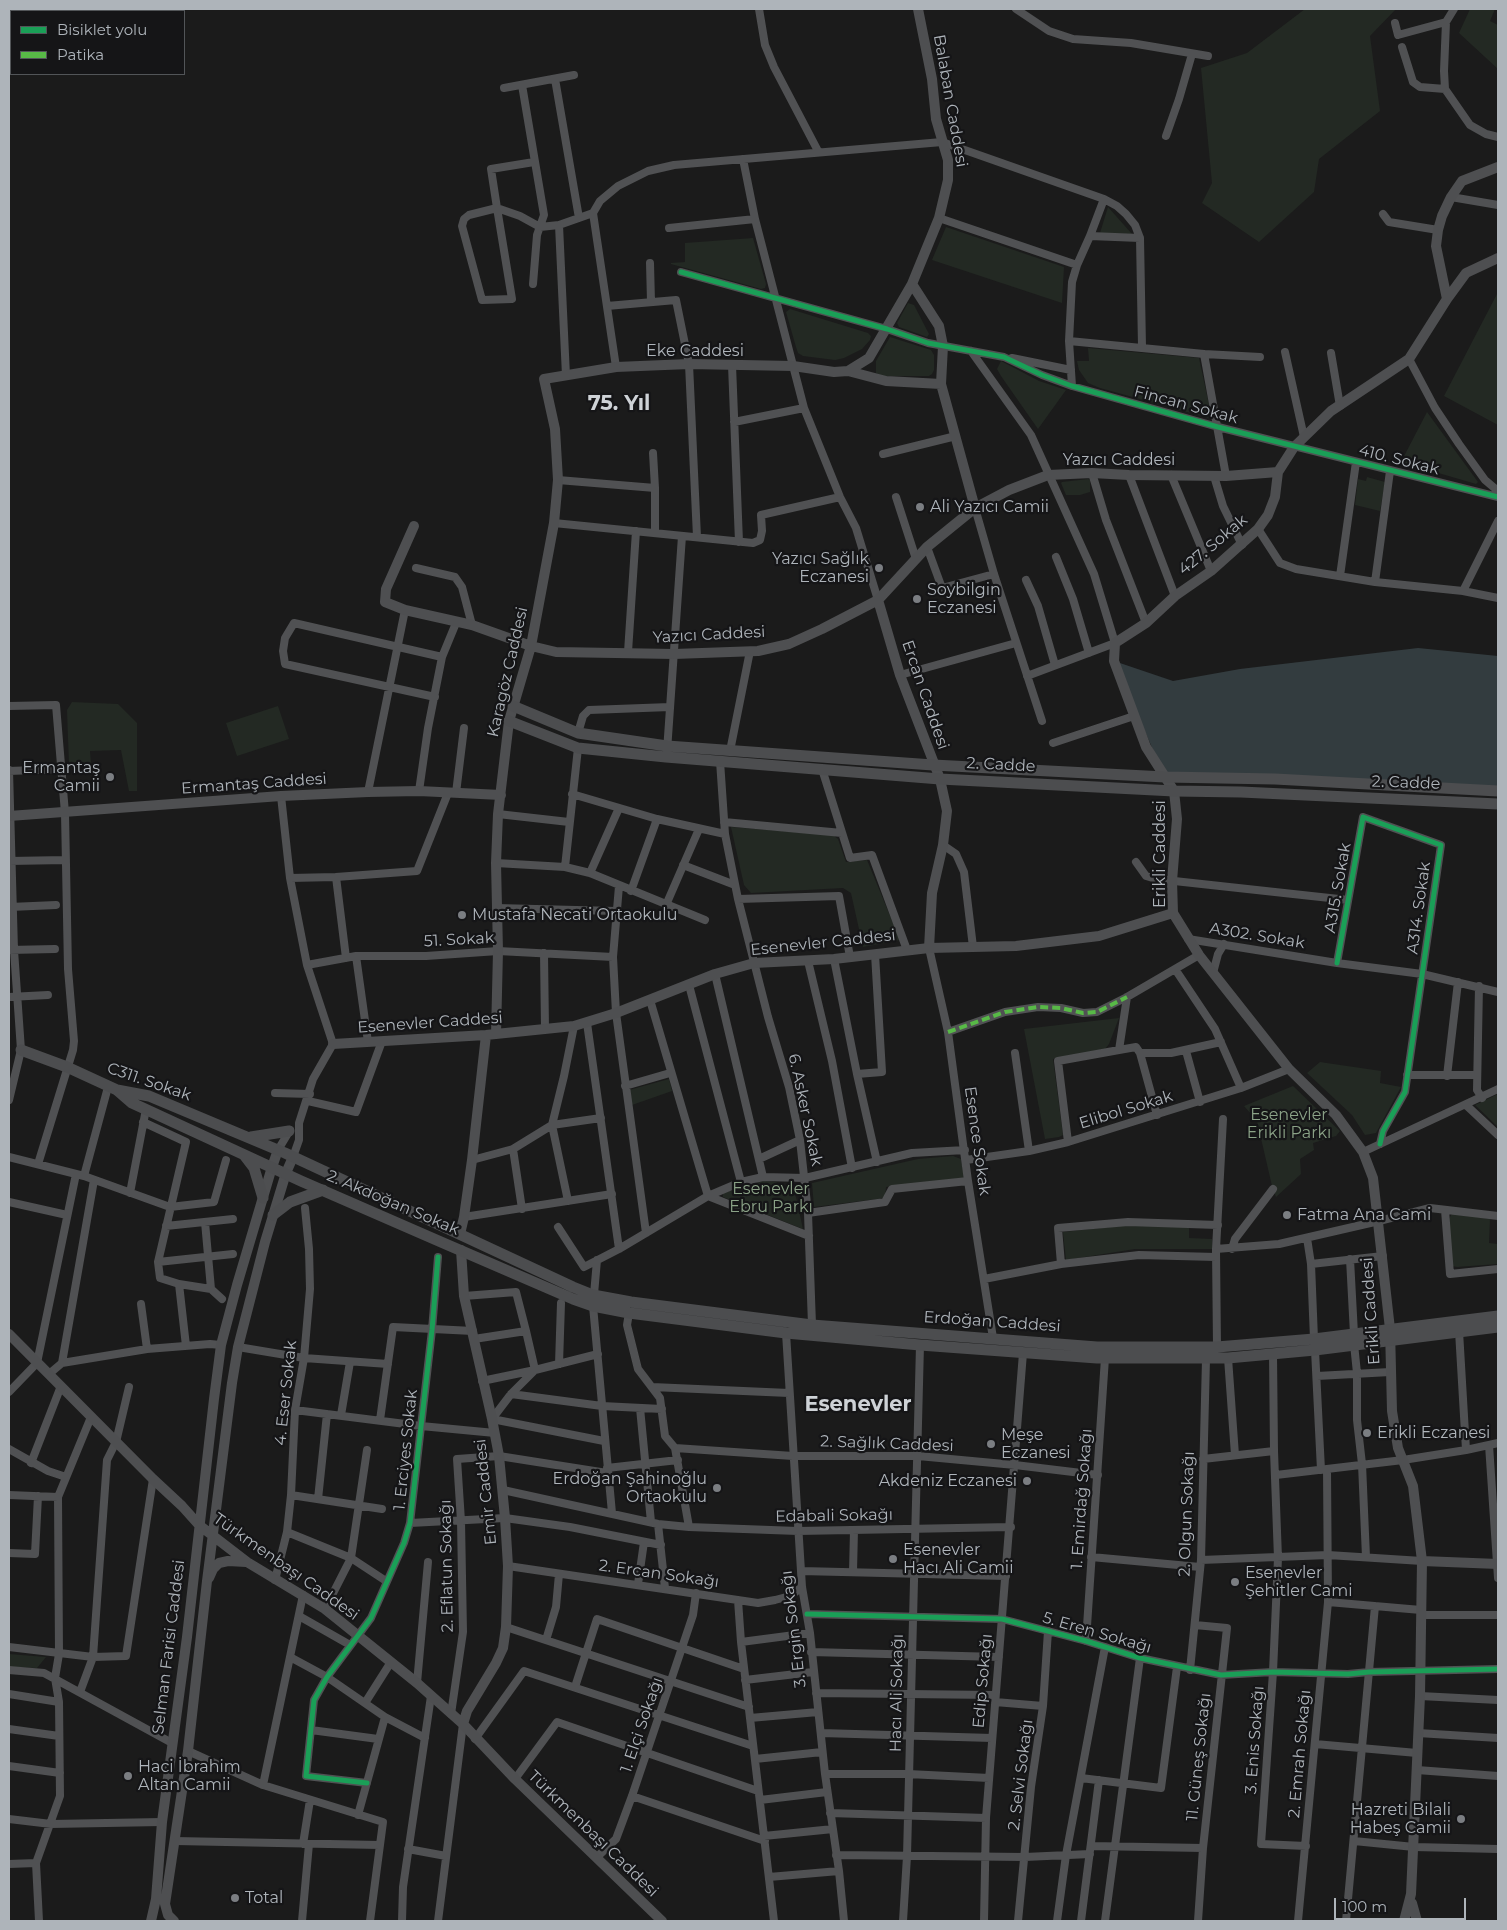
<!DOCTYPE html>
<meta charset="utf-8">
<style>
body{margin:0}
#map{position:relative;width:1507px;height:1930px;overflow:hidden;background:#1b1b1b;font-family:Montserrat,sans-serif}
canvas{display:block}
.frame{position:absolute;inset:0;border:10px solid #aeb4ba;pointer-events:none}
.legend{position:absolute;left:10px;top:10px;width:175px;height:65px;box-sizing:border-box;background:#151517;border:1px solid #525558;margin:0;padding:6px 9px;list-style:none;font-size:15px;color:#aeb4ba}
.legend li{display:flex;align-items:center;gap:10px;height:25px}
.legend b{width:25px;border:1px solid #525558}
.scale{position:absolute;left:1334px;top:1898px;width:132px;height:22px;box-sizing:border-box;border:2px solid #aeb4ba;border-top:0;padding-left:6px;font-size:15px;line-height:18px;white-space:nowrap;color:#aeb4ba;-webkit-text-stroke:4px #151517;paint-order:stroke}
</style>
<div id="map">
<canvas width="1507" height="1930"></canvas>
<div class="frame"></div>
<ul class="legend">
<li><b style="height:6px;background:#1a9f57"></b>Bisiklet yolu</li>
<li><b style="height:6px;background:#58b947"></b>Patika</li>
</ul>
<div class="scale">100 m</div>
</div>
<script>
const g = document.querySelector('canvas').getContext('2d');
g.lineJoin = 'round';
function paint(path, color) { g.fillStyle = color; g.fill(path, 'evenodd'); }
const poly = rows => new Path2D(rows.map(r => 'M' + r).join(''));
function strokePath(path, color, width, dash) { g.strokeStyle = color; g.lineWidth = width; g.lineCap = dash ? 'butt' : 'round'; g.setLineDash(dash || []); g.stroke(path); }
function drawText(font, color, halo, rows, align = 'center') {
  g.font = font + ' Montserrat,sans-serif'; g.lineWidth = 4.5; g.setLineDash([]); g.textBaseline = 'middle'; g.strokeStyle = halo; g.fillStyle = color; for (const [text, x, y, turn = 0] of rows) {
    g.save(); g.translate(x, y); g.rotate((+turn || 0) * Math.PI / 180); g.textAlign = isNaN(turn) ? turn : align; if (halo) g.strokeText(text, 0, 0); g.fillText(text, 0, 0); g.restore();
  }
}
const green = poly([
 [1305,9,1396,9,1370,36,1380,111,1319,159,1314,192,1259,242,1202,203,1212,183,1201,68,1247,53],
 [1470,9,1495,9,1490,21,1498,25,1498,69,1459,33],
 [1108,207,1132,234,1100,233],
 [946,227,1064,267,1062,303,932,260],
 [753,238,766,284,765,288,761,289,671,264,671,263,685,262,685,243],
 [1498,292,1498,425,1444,396],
 [908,303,914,305,929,334,927,337,899,327,897,323],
 [790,309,868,333,871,336,870,340,862,349,844,358,835,360,803,356,798,353,796,347,786,312],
 [890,337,931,350,934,355,934,370,932,374,929,376,881,376,876,373,876,361],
 [1088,348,1199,358,1211,414,1209,418,1100,388,1088,383,1079,370,1077,361,1089,361],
 [1001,361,1039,381,1066,390,1038,429,1001,376,997,369],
 [1427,412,1478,482,1476,484,1401,462],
 [1367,477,1385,482,1380,511,1355,505,1358,479,1366,481],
 [1088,479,1090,480,1090,492,1080,495,1066,495,1061,483,1062,482],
 [72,702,118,704,137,723,137,791,129,791,121,750,90,751,91,764,69,765,67,710],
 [278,706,289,739,237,756,226,723],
 [731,827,833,835,838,839,846,862,867,860,900,940,863,947,851,893,843,888,751,893,744,885],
 [1119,1018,1109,1044,1105,1049,1053,1059,1063,1135,1059,1137,1045,1139,1024,1029],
 [1320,1062,1381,1071,1380,1083,1401,1087,1376,1133,1365,1135,1352,1115,1307,1073],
 [669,1079,672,1091,632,1105,629,1090],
 [1293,1086,1340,1131,1336,1136,1313,1143,1314,1150,1300,1159,1301,1174,1276,1197,1272,1186,1257,1121,1244,1106],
 [1498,1094,1498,1127,1475,1105],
 [953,1156,961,1159,964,1178,886,1187,885,1198,814,1207,812,1183,918,1159],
 [763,1181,776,1182,788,1188,796,1197,803,1229,723,1197,723,1193],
 [1452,1213,1490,1219,1489,1243,1498,1244,1498,1264,1457,1267,1452,1266,1449,1219],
 [1129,1225,1189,1227,1189,1238,1212,1239,1212,1249,1135,1249,1066,1260,1063,1232],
 [9,1654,46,1657,37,1668,9,1667]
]);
const water = poly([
 [1418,648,1498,656,1498,792,1165,777,1114,661,1173,681,1240,669]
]);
const street = poly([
 [759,9,765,45,774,67,818,151],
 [1016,9,1049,31,1073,39,1131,43,1208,56],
 [1454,9,1446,22,1444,71,1445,89,1470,125,1486,134,1498,137],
 [1395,23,1398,35,1446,22],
 [1402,47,1413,82,1420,87,1445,89],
 [555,79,579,218],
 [522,85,544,215,537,235,533,284],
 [504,88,574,75],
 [1166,136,1179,99,1192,54],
 [743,159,755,219,804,408,840,497,856,528,878,600],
 [534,162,491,169,497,208,512,299,482,300,462,226,464,219,469,215,497,208,520,216,540,227,559,225,593,213],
 [1451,197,1498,205],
 [593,213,600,201,618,186,648,171,674,165,942,142,1104,199,1117,206,1126,214,1135,225,1140,238,1142,347],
 [593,213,616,367],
 [1383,214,1389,222,1438,230],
 [939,218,1077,265,1072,282,1069,341,1072,386],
 [559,225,566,376],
 [669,228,755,219],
 [1090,236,1140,238],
 [650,263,651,302],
 [1077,265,1090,236,1104,199],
 [681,272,887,329,928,343,1004,357,1042,375,1072,386,1218,427,1498,497],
 [607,306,676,300,689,364,697,537],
 [1069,341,1204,354,1260,357],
 [971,351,1031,435,1094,574,1115,643,1027,676],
 [1285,352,1304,437],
 [1331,353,1340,406],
 [1204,354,1226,476],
 [1012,358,1071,370],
 [1409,359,1435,408,1459,444,1485,480,1498,491],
 [732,365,739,542],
 [734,422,804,408],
 [653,453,655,488,655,533],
 [883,454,956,436],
 [1092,473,1106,520,1146,623],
 [1129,475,1175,596],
 [1171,475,1211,571],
 [1214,476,1223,506,1242,545],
 [558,480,655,488],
 [896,497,916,559],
 [975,508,994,574,1042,721],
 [554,523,753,543,760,540,762,531,761,515,840,497],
 [1258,529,1280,563,1296,569,1375,582,1463,591,1498,598],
 [927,547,942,588,994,574],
 [1056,557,1073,599,1089,653],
 [416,568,455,577,462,587,472,625],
 [1340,576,1356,462],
 [1026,580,1038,606,1055,665],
 [1375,582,1390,471],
 [1463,591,1498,521],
 [628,652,636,531],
 [900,675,1016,643],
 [435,697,285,664,283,651,285,638,294,623,442,657],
 [9,706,56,705,65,813,68,969,74,1041,73,1050,38,1164],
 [578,733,583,716,589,710,670,707],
 [1053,743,1134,716],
 [667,751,682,536],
 [730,751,750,651],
 [720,761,725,834,738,899,768,1017,789,1087,800,1140,808,1213,812,1325],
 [822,769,850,858,872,855,907,950],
 [9,770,14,950,21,1050,9,1100],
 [9,771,61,769],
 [419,791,428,728,442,657,456,623],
 [368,792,405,610],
 [456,793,464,728],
 [572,794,657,819,725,834],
 [281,796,290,878,307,965,333,1044,313,1079,299,1123,299,1140,293,1157],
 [498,814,569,822],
 [724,822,842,833],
 [943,845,956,854,964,872,973,947],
 [9,861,66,860],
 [1136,862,1146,876,1156,879,1348,900],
 [496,863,565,867,590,873,705,920],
 [683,865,735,885],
 [565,867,578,748],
 [590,873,619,808],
 [336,877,417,871,448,793],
 [290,878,336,877,346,958],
 [619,886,613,957,616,1013,646,1233],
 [631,891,657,819],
 [738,899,839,896,850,957],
 [666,905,699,829],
 [10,907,56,905],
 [496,908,616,911],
 [1188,939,1337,963,1422,974,1498,992],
 [929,948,948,1032,968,1181,993,1338],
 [9,950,55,949],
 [544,953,545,1029],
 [356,956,368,1042],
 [834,959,857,1074,877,1162],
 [808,961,832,1061,852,1168],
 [1337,963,1363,817,1441,845,1405,1092,1383,1131,1380,1144],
 [307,965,356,956,426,956,498,951,613,957],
 [1175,969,1215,1029,1241,1088],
 [1213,973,1218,954,1224,944],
 [715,974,763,1177],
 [689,985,741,1182],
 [1479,986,1477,1090,1482,1098],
 [9,997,48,995],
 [650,1000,708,1196,809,1236],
 [587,1023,619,1249],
 [948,1032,1005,1012,1038,1007,1061,1008,1083,1013,1097,1012,1127,997,1199,955],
 [1119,1050,1136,1047,1140,1053,1171,1053,1221,1042],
 [1186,1051,1200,1102],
 [1015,1053,1029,1151],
 [1140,1053,1157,1115],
 [857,1074,882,1072,875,954],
 [1407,1075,1477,1075],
 [1447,1076,1458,982],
 [625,1086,670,1073],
 [275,1093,310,1094],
 [308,1101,356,1112,382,1041],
 [1466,1105,1498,1135],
 [143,1122,186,1142,158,1262,160,1278,179,1284,211,1289],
 [1068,1142,1058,1061,1119,1050,1127,997],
 [513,1149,522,1209],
 [278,1150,290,1130],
 [1363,1152,1498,1089],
 [9,1157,84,1176,170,1207,214,1202,226,1160],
 [759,1159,800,1140],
 [472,1160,513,1149,552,1125,601,1118],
 [966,1160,1029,1151,1068,1142,1241,1088,1289,1069],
 [84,1176,108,1087],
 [130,1193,146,1109],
 [568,1201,552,1125,564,1076,574,1026],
 [9,1202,67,1215],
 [1445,1210,1450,1274,1498,1269],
 [808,1213,885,1202,892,1189,968,1181],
 [464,1217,612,1194],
 [205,1222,211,1289,222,1299],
 [166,1226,233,1219],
 [558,1227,584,1267,619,1249,708,1196,741,1182,763,1177,805,1178,912,1153,965,1150],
 [1307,1238,1311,1264,1314,1339],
 [1216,1249,1279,1244,1379,1221,1430,1208,1498,1216],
 [1232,1249,1235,1239,1273,1189],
 [1350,1259,1354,1334],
 [597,1260,593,1306,612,1513],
 [158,1262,233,1254],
 [1061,1264,1058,1228,1128,1222,1218,1225],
 [1311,1264,1383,1256],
 [984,1279,1061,1264,1139,1255,1216,1257],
 [179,1284,186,1346],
 [464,1296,516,1292,526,1331,535,1370,511,1394,492,1419,604,1441],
 [141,1304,147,1349],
 [629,1313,627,1325,638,1369,660,1398,665,1436,675,1448,689,1527],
 [1459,1331,1466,1450],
 [786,1333,802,1587,810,1633,825,1774,839,1871,844,1921],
 [474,1339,526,1331],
 [1354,1344,1357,1373,1357,1420,1362,1464,1366,1557],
 [238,1347,304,1358,388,1364],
 [1217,1347,1216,1249,1223,1119],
 [1315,1350,1321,1470],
 [1273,1354,1274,1451,1278,1558,1273,1672,1261,1844,1306,1846],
 [1228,1358,1235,1455],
 [62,1363,94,1180],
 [559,1364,561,1303],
 [49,1374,62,1363,147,1349,210,1344,221,1345],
 [1317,1376,1390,1372],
 [482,1381,535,1370,598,1354],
 [652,1387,789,1393],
 [9,1392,37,1363,76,1174],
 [511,1394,602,1406,662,1409],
 [640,1408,651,1522],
 [295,1410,421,1426,495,1433],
 [341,1415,350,1362],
 [380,1420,393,1327,473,1331],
 [1489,1445,1498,1578],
 [675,1448,793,1456,918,1456,1015,1465,1098,1475],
 [9,1449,48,1471,66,1477],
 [1203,1459,1274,1451],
 [31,1463,61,1386],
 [607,1468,678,1460],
 [1276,1475,1403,1460,1466,1450,1498,1443],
 [503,1490,658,1524,689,1527,798,1531,1011,1527],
 [9,1495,58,1497],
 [291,1495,382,1509],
 [318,1499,327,1414],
 [410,1523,505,1518,570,1527,661,1545],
 [658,1524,665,1588],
 [287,1532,351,1558,386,1581],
 [9,1553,35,1554,38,1496],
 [1091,1557,1200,1567],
 [1201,1560,1328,1555,1422,1561],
 [508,1566,758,1603,775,1600,790,1596,802,1587],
 [801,1571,1006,1576],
 [853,1572,854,1530],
 [275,1580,287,1532,291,1495,295,1410,304,1358,310,1289,309,1249,305,1208],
 [638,1584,644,1542],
 [738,1600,741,1642,774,1921],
 [1328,1602,1421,1610],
 [325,1609,351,1558,367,1450],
 [807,1614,1002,1619,1086,1641,1140,1658,1221,1675,1273,1672,1348,1674,1369,1672,1498,1669],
 [1421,1615,1498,1615],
 [299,1616,350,1645],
 [1195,1625,1227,1628,1203,1848,1198,1921],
 [506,1627,749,1707],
 [546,1640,556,1607,559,1574],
 [1086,1641,1105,1358],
 [741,1642,810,1633],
 [9,1647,93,1657,126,1656,153,1479],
 [811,1652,999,1657],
 [290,1657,327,1677,385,1717,425,1738],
 [9,1670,44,1673,172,1743],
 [1190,1670,1201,1560,1206,1359],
 [745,1680,813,1672],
 [417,1683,428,1562],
 [575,1687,597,1619,744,1669],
 [80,1692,93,1657,107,1460,116,1442,129,1387],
 [816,1693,995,1695],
 [9,1694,59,1702],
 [1420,1696,1498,1700],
 [995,1702,1043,1706],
 [365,1703,391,1662],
 [451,1714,463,1632,461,1521,457,1459,499,1456,607,1473],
 [750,1718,818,1712],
 [9,1729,59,1736],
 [311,1730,378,1739],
 [821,1733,992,1738],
 [1418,1733,1498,1738],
 [475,1739,524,1671,753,1746],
 [1315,1744,1417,1753],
 [188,1751,263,1785,383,1822,370,1921],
 [755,1759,822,1752],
 [9,1766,60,1773],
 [1417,1770,1498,1776],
 [825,1774,908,1774,989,1778],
 [1081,1778,1161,1788,1177,1667],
 [515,1779,557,1722,758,1791],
 [367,1783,306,1776,314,1700,327,1677,371,1618,404,1543,410,1523,432,1330,438,1257],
 [263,1785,303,1595],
 [632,1796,765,1841],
 [760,1800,827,1792],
 [830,1813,986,1818],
 [358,1815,385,1717],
 [9,1819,51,1824,162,1822],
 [764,1836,833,1829],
 [175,1841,380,1845],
 [1354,1841,1414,1847,1498,1849],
 [303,1844,310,1800],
 [1091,1846,1203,1848],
 [408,1849,446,1856],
 [836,1855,1025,1857,1090,1854],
 [597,1857,616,1839,632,1796,693,1615,696,1593],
 [9,1864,36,1863],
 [769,1877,839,1871],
 [39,1921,36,1863,60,1796,59,1702,55,1678,59,1654,58,1497,91,1417],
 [302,1921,309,1844],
 [402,1921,403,1887,431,1696],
 [438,1921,463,1724],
 [903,1921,907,1856,920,1345],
 [984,1921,986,1818,1023,1353],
 [1018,1921,1031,1787,1043,1706,1048,1631],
 [1057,1921,1066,1855,1105,1647],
 [1081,1921,1099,1780],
 [1105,1921,1140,1658],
 [1298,1921,1328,1602,1327,1469],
 [1346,1921,1375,1606]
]);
const secondary = poly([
 [918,9,932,79,936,119,948,160,948,180,939,218,912,284,939,326,943,346,941,384,975,508],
 [1447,299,1436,246,1438,230,1442,216,1451,197,1462,181,1498,167],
 [848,371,886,381,941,384],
 [414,526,386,589,385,602,405,610,472,625,531,646,556,652,674,654,758,651,789,644,822,629,878,600,927,547,975,508,1009,490,1048,475,1092,473,1129,475,1226,476,1278,472],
 [878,600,900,675,940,779,947,811,943,845,932,893,929,948],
 [9,816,281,796,368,792,419,791,501,795],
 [496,1034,498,951,496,863,498,814,509,721,531,646,554,523,558,480,555,429,544,379,616,367,689,364,793,366,834,372,848,371,869,358,912,284],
 [333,1044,486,1035,574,1026,616,1013,715,974,754,963,834,959,929,948,1016,946,1099,936,1173,913],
 [460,1234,464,1217,472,1160,486,1035],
 [461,1250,464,1296,492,1419,499,1456,505,1518,508,1566,506,1627,503,1648,496,1663,467,1711,463,1724],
 [9,1334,153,1479,182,1506,199,1525,247,1562,325,1609,417,1683,463,1724,515,1779,662,1921],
 [1422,1561,1498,1564],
 [209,1578,213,1569,219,1563,228,1561,246,1562],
 [1412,1903,1417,1921],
 [151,1921,156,1899,162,1822,187,1637,214,1399,221,1345,237,1285,272,1167,278,1150],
 [174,1921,168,1915,165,1904,188,1751,207,1581,232,1383,238,1347,265,1242,286,1173,293,1157],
 [1404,1921,1411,1894,1420,1696,1422,1561,1413,1486,1398,1448,1392,1411,1390,1329,1373,1178,1363,1152,1336,1115,1289,1069,1199,955,1173,913,1172,881,1177,819,1174,791,1146,747,1114,661,1115,643,1146,623,1175,596,1211,571,1258,529,1268,515,1275,497,1278,472,1294,447,1331,411,1409,359,1447,299,1466,273,1498,258]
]);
const primary = poly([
 [513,706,578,733,667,746,933,765,1165,777,1275,779,1498,791],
 [509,721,578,748,666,757,940,779,1174,791,1241,792,1498,804],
 [21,1050,67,1067,117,1090,149,1096,285,1153,573,1287,593,1295,631,1302,812,1325,1097,1347,1217,1347,1314,1339,1498,1316],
 [117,1090,132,1103,301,1181,441,1242,573,1299,593,1306,629,1313,786,1333,920,1345,1097,1358,1228,1358,1315,1350,1498,1327],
 [251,1137,289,1131],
 [244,1155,254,1168,263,1198],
 [273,1215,290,1202,323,1190]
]);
const quiet = poly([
 [948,1032,1005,1012,1038,1007,1061,1008,1083,1013,1097,1012,1127,997]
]);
const cycleway = poly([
 [681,272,887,329,928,343,1004,357,1042,375,1072,386,1218,427,1498,497],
 [1337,963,1363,817,1441,845,1405,1092,1383,1131,1380,1144],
 [807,1614,1002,1619,1086,1641,1140,1658,1221,1675,1273,1672,1348,1674,1369,1672,1498,1669],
 [367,1783,306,1776,314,1700,327,1677,371,1618,404,1543,410,1523,432,1330,438,1257]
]);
const markers = [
 [920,507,5,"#7b7e82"],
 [879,568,5,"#7b7e82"],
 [917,599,5,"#7b7e82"],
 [110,777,5,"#7b7e82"],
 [462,915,5,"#7b7e82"],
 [1287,1215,5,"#7b7e82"],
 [1367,1433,5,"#7b7e82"],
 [991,1444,5,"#7b7e82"],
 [1027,1481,5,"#7b7e82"],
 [717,1488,5,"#7b7e82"],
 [893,1559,5,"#7b7e82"],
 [1235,1582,5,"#7b7e82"],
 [128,1776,5,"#7b7e82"],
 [1461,1819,5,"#7b7e82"],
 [235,1898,5,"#7b7e82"]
];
const streetNames = [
 ["Balaban Caddesi",950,101,80],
 ["Eke Caddesi",695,351],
 ["Fincan Sokak",1186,405,15],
 ["Yazıcı Caddesi",1119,460],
 ["410. Sokak",1399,460,14],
 ["427. Sokak",1213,545,-40],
 ["Yazıcı Caddesi",709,635,-3],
 ["Karagöz Caddesi",508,672,-77],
 ["Ercan Caddesi",925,695,71],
 ["2. Cadde",1001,765,3],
 ["2. Cadde",1406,783,2],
 ["Ermantaş Caddesi",254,784,-4],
 ["Erikli Caddesi",1160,854,-90],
 ["A315. Sokak",1338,888,-80],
 ["A314. Sokak",1419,908,-82],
 ["A302. Sokak",1257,936,9],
 ["51. Sokak",459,940,-3],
 ["Esenevler Caddesi",823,943,-6],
 ["Esenevler Caddesi",430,1023,-4],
 ["C311. Sokak",149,1082,19],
 ["6. Asker Sokak",805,1110,78],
 ["Elibol Sokak",1126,1110,-17],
 ["Esence Sokak",977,1141,82],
 ["2. Akdoğan Sokak",393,1203,23],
 ["Erikli Caddesi",1371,1311,-94],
 ["Erdoğan Caddesi",992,1322,4],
 ["4. Eser Sokak",286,1393,-84],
 ["2. Sağlık Caddesi",887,1444,2],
 ["1. Erciyes Sokak",406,1450,-84],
 ["Emir Caddesi",486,1492,-96],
 ["1. Emirdağ Sokağı",1082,1499,-86],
 ["2. Olgun Sokağı",1187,1514,-88],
 ["Edabali Sokağı",834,1516,-1],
 ["2. Eflatun Sokağı",447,1566,-91],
 ["Türkmenbaşı Caddesi",286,1567,35],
 ["2. Ercan Sokağı",659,1574,8],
 ["3. Ergin Sokağı",794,1629,-97],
 ["5. Eren Sokağı",1097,1633,16],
 ["Selman Farisi Caddesi",169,1647,-83],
 ["Edip Sokağı",983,1681,-85],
 ["Hacı Ali Sokağı",897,1693,-89],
 ["1. Elçi Sokağı",642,1725,-71],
 ["3. Enis Sokağı",1255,1740,-86],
 ["2. Emrah Sokağı",1300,1754,-85],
 ["11. Güneş Sokağı",1199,1757,-84],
 ["2. Selvi Sokağı",1021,1775,-83],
 ["Türkmenbaşı Caddesi",593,1834,44]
];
const poiNames = [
 ["Ali Yazıcı Camii",930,507],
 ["Yazıcı Sağlık",869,559,"right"],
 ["Eczanesi",869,577,"right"],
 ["Soybilgin",927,590],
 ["Eczanesi",927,608],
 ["Ermantaş",100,768,"right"],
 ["Camii",100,786,"right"],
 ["Mustafa Necati Ortaokulu",472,915],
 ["Fatma Ana Cami",1297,1215],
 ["Erikli Eczanesi",1377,1433],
 ["Meşe",1001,1435],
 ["Eczanesi",1001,1453],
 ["Erdoğan Şahinoğlu",707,1479,"right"],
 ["Ortaokulu",707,1497,"right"],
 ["Akdeniz Eczanesi",1017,1481,"right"],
 ["Esenevler",903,1550],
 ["Hacı Ali Camii",903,1568],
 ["Esenevler",1245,1573],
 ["Şehitler Cami",1245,1591],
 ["Haci İbrahim",138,1767],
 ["Altan Camii",138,1785],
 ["Hazreti Bilali",1451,1810,"right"],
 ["Habeş Camii",1451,1828,"right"],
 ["Total",245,1898]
];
const parkNames = [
 ["Esenevler",1289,1115],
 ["Erikli Parkı",1289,1133],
 ["Esenevler",771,1189],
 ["Ebru Parkı",771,1207]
];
const districtNames = [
 ["75. Yıl",619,404],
 ["Esenevler",858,1405]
];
paint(green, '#232923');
paint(water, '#333c3f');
strokePath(street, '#505153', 8);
strokePath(secondary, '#4e4f51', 10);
strokePath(primary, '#4c4d4f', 11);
strokePath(quiet, '#58b947', 4, [8, 4]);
strokePath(cycleway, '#1a9f57', 5);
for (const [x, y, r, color] of markers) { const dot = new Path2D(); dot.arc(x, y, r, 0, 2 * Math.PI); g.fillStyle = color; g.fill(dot); strokePath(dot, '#151517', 2); }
drawText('16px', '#aeb4ba', '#151517', streetNames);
drawText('16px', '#aeb4ba', '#151517', poiNames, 'left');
drawText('16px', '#8ba287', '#151517', parkNames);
drawText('bold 21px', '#ced2d6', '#151517', districtNames);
</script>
